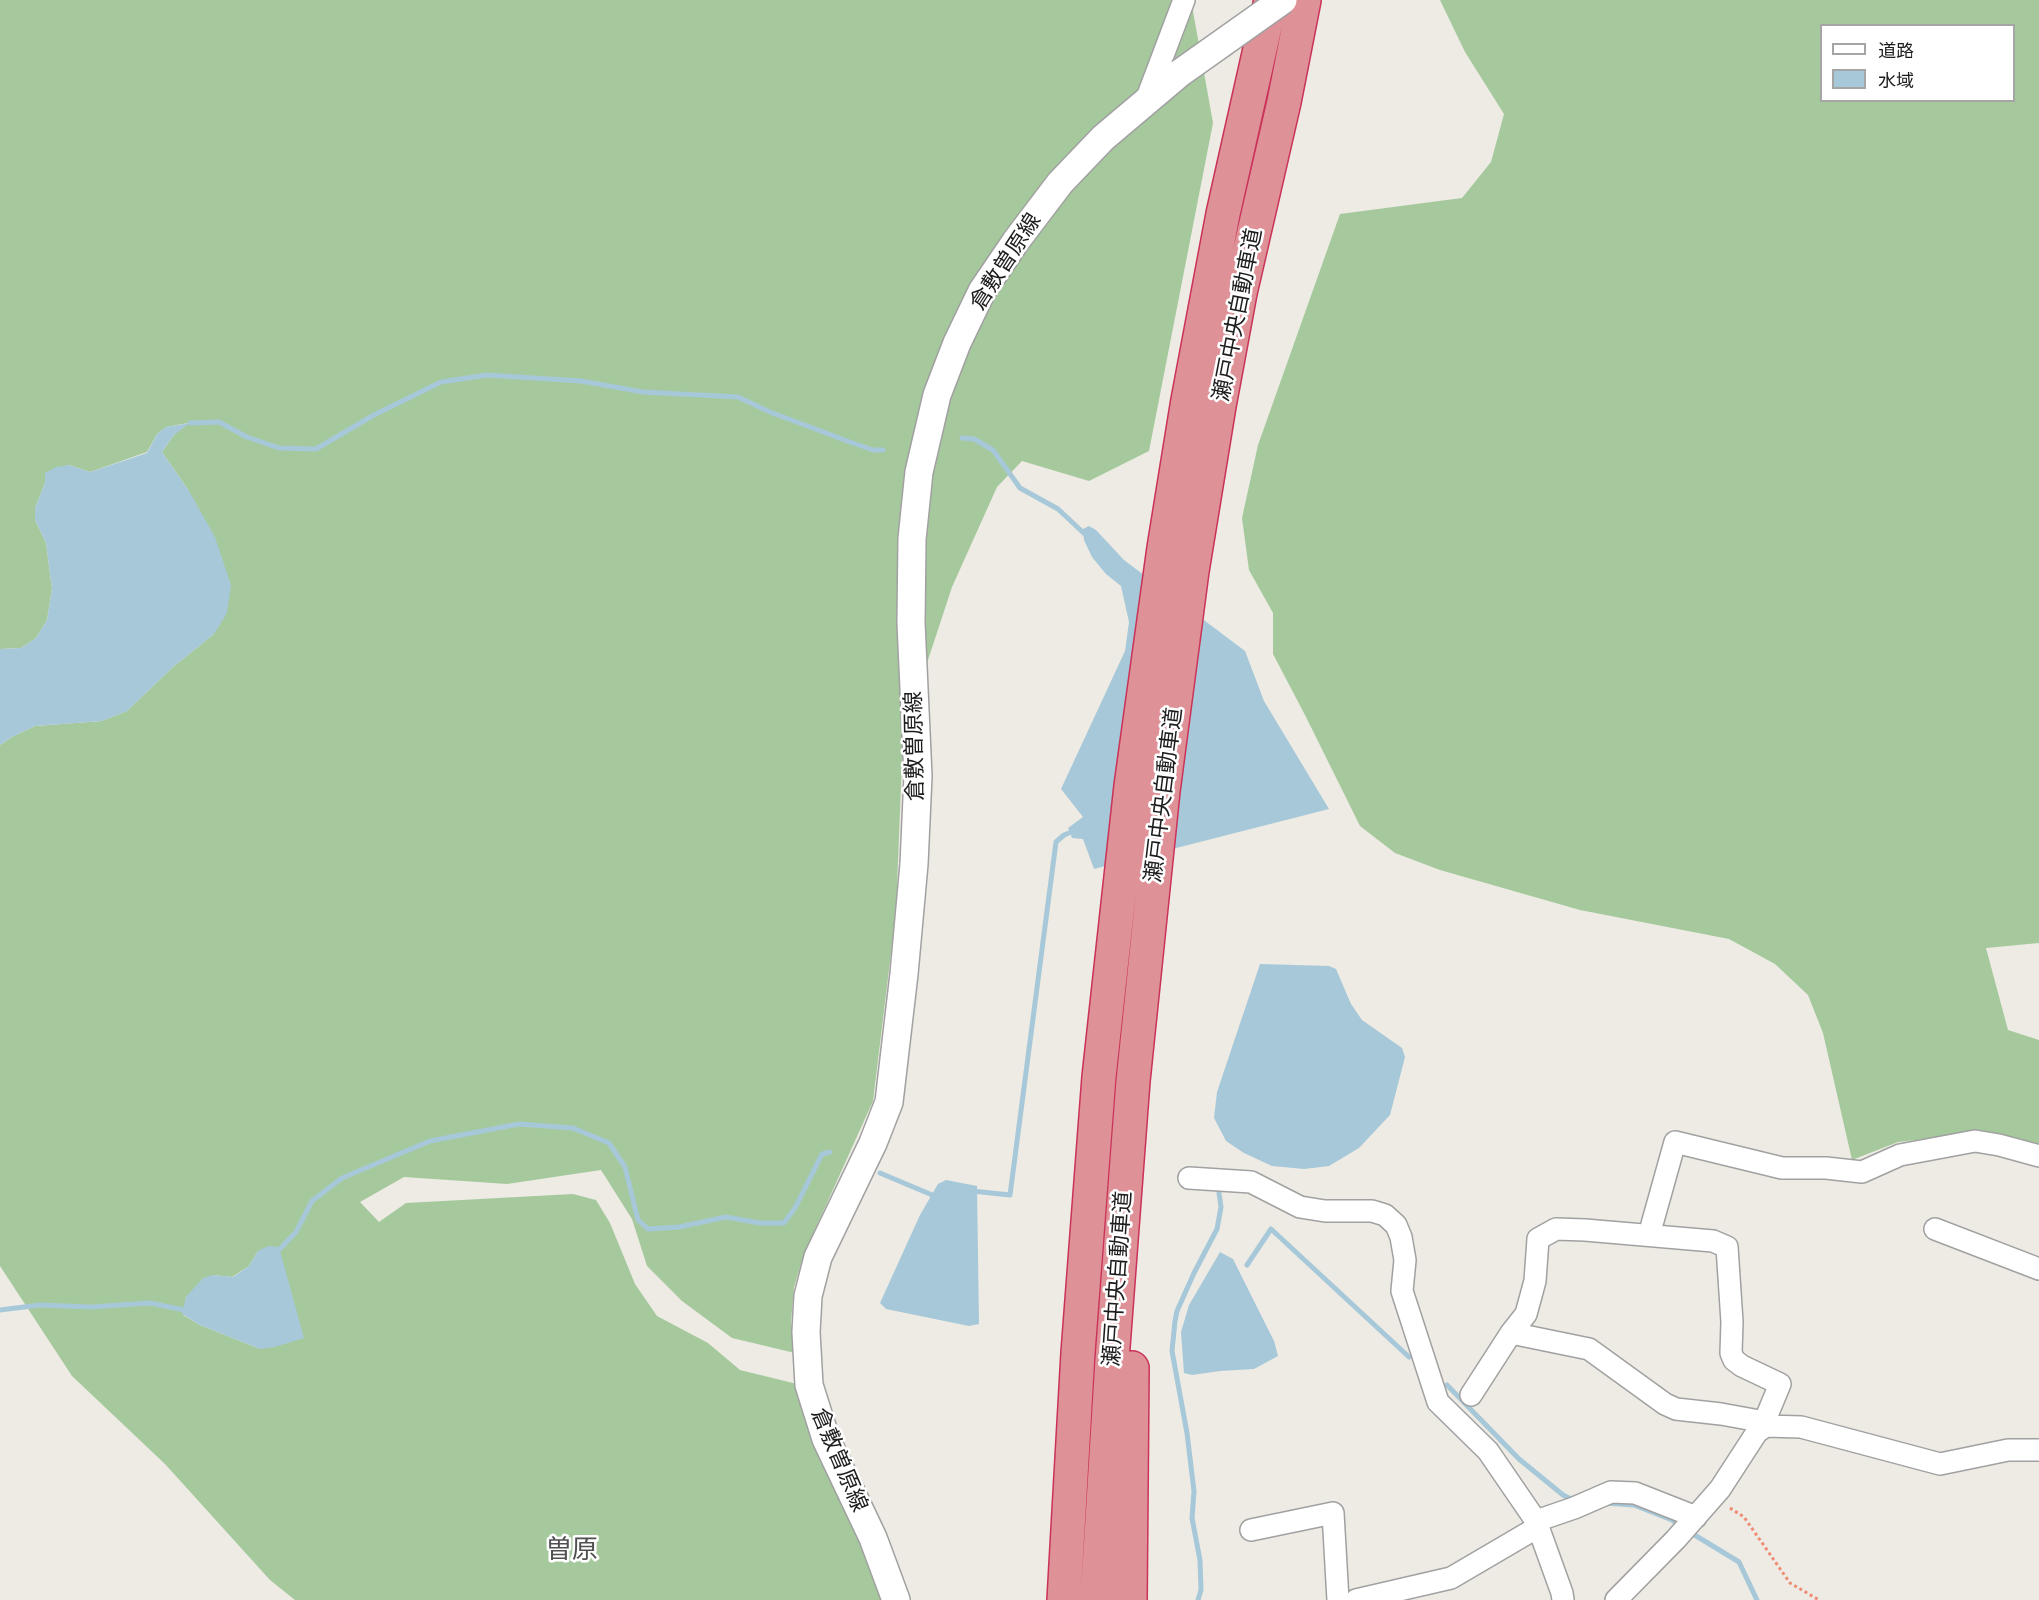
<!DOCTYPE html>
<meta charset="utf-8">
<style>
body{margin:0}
#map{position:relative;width:2039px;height:1600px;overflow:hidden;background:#edebe4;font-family:Figtree,"Noto Sans JP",sans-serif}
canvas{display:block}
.legend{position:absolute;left:1820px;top:24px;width:195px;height:78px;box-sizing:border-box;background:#fff;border:2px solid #a5a5a5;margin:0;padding:8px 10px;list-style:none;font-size:18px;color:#1d1d1d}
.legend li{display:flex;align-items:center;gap:12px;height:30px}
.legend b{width:30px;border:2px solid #a5a5a5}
</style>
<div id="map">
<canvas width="2039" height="1600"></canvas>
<ul class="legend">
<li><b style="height:8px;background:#fff"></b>道路</li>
<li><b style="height:16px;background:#a7c8d8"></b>水域</li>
</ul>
</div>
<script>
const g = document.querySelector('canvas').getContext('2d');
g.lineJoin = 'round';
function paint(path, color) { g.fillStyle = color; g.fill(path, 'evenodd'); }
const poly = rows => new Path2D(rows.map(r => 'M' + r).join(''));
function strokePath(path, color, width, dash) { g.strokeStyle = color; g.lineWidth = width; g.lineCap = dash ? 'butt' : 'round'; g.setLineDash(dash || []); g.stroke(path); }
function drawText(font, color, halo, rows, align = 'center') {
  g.font = font + ' Figtree,"Noto Sans JP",sans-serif'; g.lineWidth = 5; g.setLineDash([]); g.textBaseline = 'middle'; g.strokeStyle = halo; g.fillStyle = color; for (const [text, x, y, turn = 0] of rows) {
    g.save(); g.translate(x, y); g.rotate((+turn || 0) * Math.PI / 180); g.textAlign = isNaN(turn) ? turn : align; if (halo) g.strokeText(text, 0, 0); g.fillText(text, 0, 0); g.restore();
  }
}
const forest = poly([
 [0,0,1191,0,1213,123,1149,451,1089,481,1022,461,997,487,952,587,903,736,896,912,873,1101,804,1254,794,1287,791,1322,795,1353,732,1338,682,1301,647,1266,632,1219,601,1170,507,1184,404,1177,360,1202,379,1222,406,1203,573,1194,596,1200,610,1223,635,1284,657,1316,708,1343,740,1370,797,1384,874,1556,883,1600,295,1600,270,1580,165,1464,72,1376,0,1266,0,745,12,737,35,726,102,721,127,711,173,667,214,634,189,491,162,452,174,435,188,423,166,427,157,434,147,452,90,472,69,465,45,473,45,483,35,508,35,520,46,543,52,589,47,620,36,638,21,648,0,649],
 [258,1251,260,1349,200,1325,183,1315,186,1297,213,1275,232,1277,249,1266],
 [1440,0,2039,0,2039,943,1986,948,2008,1030,2039,1040,2039,1145,1982,1133,1898,1142,1852,1160,1823,1033,1808,995,1775,964,1729,939,1580,910,1440,870,1395,853,1360,826,1306,717,1273,654,1273,613,1249,570,1242,518,1258,445,1340,214,1462,198,1491,162,1504,114,1465,52],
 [1822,26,2014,26,2014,100,1822,100]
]);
const water = poly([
 [190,423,174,435,162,452,189,491,215,537,231,585,227,613,214,634,173,667,127,711,102,721,35,726,12,737,0,745,0,649,21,648,36,638,47,620,52,589,46,543,35,520,35,508,45,483,45,473,56,467,69,465,90,472,147,453,157,434,166,427],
 [1089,526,1096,530,1124,560,1245,651,1264,701,1329,809,1094,869,1083,839,1072,838,1068,828,1083,817,1061,789,1125,651,1129,622,1121,586,1106,574,1092,557,1084,540,1083,529],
 [1260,964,1329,966,1336,969,1351,1004,1362,1020,1402,1048,1405,1057,1390,1115,1359,1148,1329,1166,1304,1169,1272,1166,1244,1153,1226,1141,1214,1118,1217,1092],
 [946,1180,977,1186,979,1324,969,1326,886,1309,880,1303,920,1215,938,1184],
 [268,1246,279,1247,304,1338,275,1347,260,1349,200,1325,182,1314,186,1297,203,1278,213,1275,233,1277,249,1266,258,1251],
 [1220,1252,1233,1259,1274,1341,1278,1356,1254,1369,1220,1371,1192,1375,1184,1373,1181,1332,1189,1305]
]);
const stream = poly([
 [190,423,219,422,247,437,279,448,316,449,374,415,441,382,487,375,581,381,643,392,738,397,770,412,850,442,873,450,883,450],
 [962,438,974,439,993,450,1020,488,1058,509,1089,538],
 [880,1173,937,1197],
 [972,1191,1010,1195,1056,842,1064,835,1074,831],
 [277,1252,296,1232,312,1201,342,1178,430,1141,519,1124,573,1128,609,1143,625,1167,638,1220,648,1229,679,1227,726,1217,760,1223,784,1223,795,1208,822,1154,830,1152],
 [1247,1265,1271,1229,1409,1357],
 [0,1310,40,1305,91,1307,150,1303,189,1311],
 [1447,1385,1519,1459,1563,1495,1569,1498,1577,1499],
 [1604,1503,1634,1505,1672,1520,1680,1526],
 [1688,1531,1739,1562,1757,1600],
 [1198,1600,1201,1590,1200,1560,1192,1518,1194,1491,1187,1433,1172,1351,1175,1321,1177,1311,1194,1273,1217,1229,1221,1207,1219,1193]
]);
const path = poly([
 [1730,1508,1744,1517,1790,1583,1819,1600]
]);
const minor = poly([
 [1145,103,1184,0],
 [1189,1178,1251,1182,1300,1207,1325,1211,1372,1211,1385,1215,1396,1225,1401,1237,1405,1260,1402,1291,1438,1402,1488,1451,1536,1521,1574,1508,1611,1492,1635,1493,1696,1517],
 [1935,1229,2039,1269],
 [1649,1235,1675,1142,1782,1168,1826,1168,1862,1172,1900,1155,1975,1141,1999,1145,2039,1156],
 [1511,1333,1589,1349,1665,1404,1676,1409,1721,1414,1754,1420,1766,1426],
 [1471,1395,1511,1333,1526,1314,1535,1281,1538,1239,1556,1229,1585,1230,1713,1241,1727,1247,1732,1322,1731,1353,1734,1360,1742,1366,1780,1384,1763,1425],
 [1536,1521,1562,1593,1563,1600],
 [1251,1530,1333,1513,1338,1600],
 [1356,1600,1451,1578,1538,1527],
 [1616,1600,1676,1539,1720,1489,1757,1432,1766,1426,1801,1427,1940,1464,2008,1450,2039,1450]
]);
const tertiary = poly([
 [896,1600,873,1538,826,1439,809,1385,806,1332,808,1296,818,1257,873,1143,889,1102,904,974,914,864,918,776,911,623,912,539,919,472,937,395,957,343,982,291,1016,241,1060,183,1103,138,1180,73]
]);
const motorway = poly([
 [1064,1600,1078,1353,1099,1077,1131,786,1164,548,1188,400,1223,214,1271,0],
 [1097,1600,1112,1360,1133,1081,1163,791,1192,571,1219,406,1240,293,1284,102,1304,0],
 [1130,1600,1132,1368]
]);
const tertiaryBridge = poly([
 [1180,73,1283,0]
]);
const streetNames = [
 ["倉敷曽原線",1006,262,-57],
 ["瀬戸中央自動車道",1238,315,-79],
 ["倉敷曽原線",915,746,-91],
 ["瀬戸中央自動車道",1164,795,-83],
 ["瀬戸中央自動車道",1118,1279,-86],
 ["倉敷曽原線",839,1460,67]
];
const quarterNames = [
 ["曽原",572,1550]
];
paint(forest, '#a5c99c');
paint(water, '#a7c8d8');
strokePath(stream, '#a7c8d8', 5);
strokePath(minor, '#a1a1a1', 24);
strokePath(tertiary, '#a1a1a1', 30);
strokePath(motorway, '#ca3258', 36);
strokePath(path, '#ee8d74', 3, [3, 3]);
strokePath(minor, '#fff', 21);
strokePath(tertiary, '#fff', 27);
strokePath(motorway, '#df9198', 33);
strokePath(tertiaryBridge, '#a1a1a1', 30, []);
strokePath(tertiaryBridge, '#fff', 27);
drawText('22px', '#1d1d1d', '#fff', streetNames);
drawText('26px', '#505050', '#fff', quarterNames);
</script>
